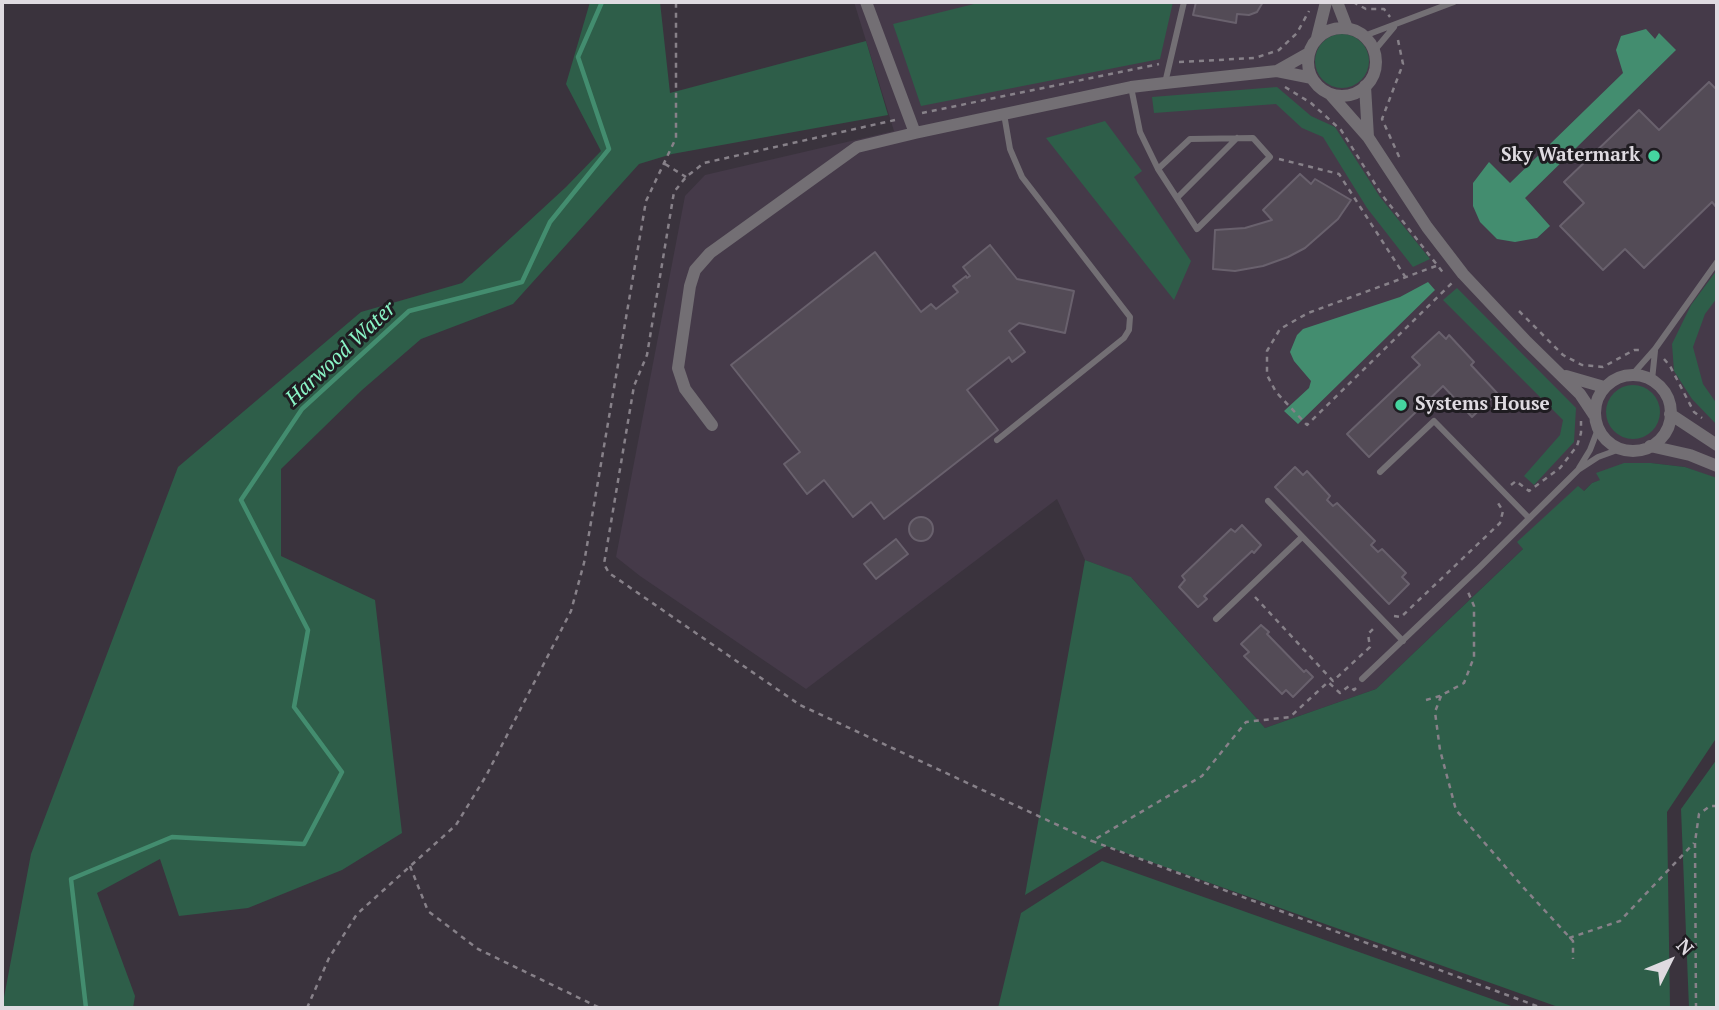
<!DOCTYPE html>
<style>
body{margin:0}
#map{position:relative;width:1719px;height:1010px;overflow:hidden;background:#3a333d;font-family:"PT Serif",serif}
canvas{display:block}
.frame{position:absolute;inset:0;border:4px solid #dfdbe1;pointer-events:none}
.north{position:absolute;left:1635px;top:926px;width:70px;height:70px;-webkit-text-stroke:5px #1f1c21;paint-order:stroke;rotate:47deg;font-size:19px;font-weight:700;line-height:28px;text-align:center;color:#dfdbe1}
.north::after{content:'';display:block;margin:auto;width:24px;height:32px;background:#dfdbe1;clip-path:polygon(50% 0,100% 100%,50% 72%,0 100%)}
</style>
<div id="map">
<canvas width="1719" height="1010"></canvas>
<div class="frame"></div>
<div class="north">N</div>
</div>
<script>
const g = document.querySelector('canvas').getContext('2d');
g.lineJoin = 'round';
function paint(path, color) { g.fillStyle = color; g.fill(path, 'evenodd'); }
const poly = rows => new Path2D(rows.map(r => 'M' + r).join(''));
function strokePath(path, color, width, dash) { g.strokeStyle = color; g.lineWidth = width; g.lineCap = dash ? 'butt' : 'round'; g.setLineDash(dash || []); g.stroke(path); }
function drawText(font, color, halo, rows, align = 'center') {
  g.font = font + ' "PT Serif",serif'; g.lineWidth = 6; g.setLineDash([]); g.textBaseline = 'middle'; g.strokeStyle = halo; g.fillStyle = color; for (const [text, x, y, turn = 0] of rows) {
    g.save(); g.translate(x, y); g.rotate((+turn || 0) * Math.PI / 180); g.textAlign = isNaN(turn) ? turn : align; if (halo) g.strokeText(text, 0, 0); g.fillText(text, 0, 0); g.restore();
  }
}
const built = poly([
 [854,2,1717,2,1717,479,1685,467,1651,463,1592,483,1376,689,1265,728,1132,578,1085,560,1057,499,806,689,640,576,616,557,685,196,705,175,894,131]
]);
const green = poly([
 [590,2,660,2,670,93,866,41,888,115,672,154,639,164,513,304,421,339,362,390,281,469,281,556,375,600,402,833,342,870,248,908,179,916,160,859,97,893,135,996,133,1008,2,1008,31,854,178,467,361,312,462,283,566,187,601,151,566,84],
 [982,2,1173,2,1160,59,921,106,893,24],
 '1315 61a27 27 0 1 1 54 0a27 27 0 1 1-54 0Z',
 [1277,87,1311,116,1335,127,1380,197,1430,259,1413,267,1367,208,1323,137,1302,128,1276,104,1154,113,1152,97],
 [1105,121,1142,171,1134,177,1191,261,1174,300,1046,138],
 [1717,270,1717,298,1705,314,1693,347,1703,384,1717,404,1717,425,1692,399,1674,371,1672,344,1691,305],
 [1457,288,1576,408,1574,442,1534,485,1524,476,1560,435,1563,420,1443,300],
 '1606 412a27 27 0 1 1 54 0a27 27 0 1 1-54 0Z',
 [1624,463,1651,463,1685,467,1717,478,1717,737,1667,812,1670,1008,1561,1008,1106,846,1025,895,1085,560,1131,577,1265,728,1376,689,1523,549,1517,542,1578,486,1584,491,1592,483,1600,480,1596,473],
 [1717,759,1717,1008,1689,1008,1681,809],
 [1102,861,1517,1008,998,1008,1021,913]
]);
const water = poly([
 [1646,29,1655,39,1659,33,1676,50,1525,198,1550,226,1537,238,1515,242,1497,239,1480,222,1473,206,1473,183,1489,162,1510,183,1623,73,1616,50,1621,36],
 [1428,282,1435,290,1298,424,1284,411,1309,388,1311,381,1294,361,1290,352,1297,335,1303,329,1400,297]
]);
const stream = poly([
 [86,1008,71,879,172,837,304,844,342,772,294,707,308,630,241,500,302,409,409,311,522,282,550,222,609,149,578,57,602,2]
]);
const building = poly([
 [1196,2,1263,2,1257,12,1249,15,1237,14,1236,23,1193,15,1196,2],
 [1709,82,1717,90,1717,208,1712,202,1644,268,1625,249,1603,270,1560,226,1584,203,1564,182,1639,110,1659,130,1709,82],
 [1300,174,1311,184,1315,179,1351,200,1338,219,1305,248,1288,257,1263,266,1235,271,1213,269,1215,230,1245,228,1272,220,1263,210,1300,174],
 [990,245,1017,279,1074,291,1065,333,1019,323,1009,331,1025,352,1012,362,1009,357,967,390,998,430,884,519,871,502,853,517,824,480,807,494,784,464,800,452,731,365,875,252,921,312,931,304,936,309,958,292,953,286,966,276,967,278,970,276,963,267,990,245],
 [1439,332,1446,339,1449,335,1474,362,1471,365,1497,393,1472,417,1443,386,1369,457,1347,434,1420,365,1412,357,1439,332],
 [1295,467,1303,475,1307,471,1330,496,1327,500,1333,506,1337,503,1375,541,1371,545,1378,552,1382,549,1406,573,1402,577,1409,584,1389,604,1275,487,1295,467],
 '909 529a12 12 0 1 1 24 0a12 12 0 1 1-24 0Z',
 [1242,525,1261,545,1254,553,1252,551,1204,596,1207,599,1198,607,1179,587,1185,580,1182,576,1231,529,1235,532,1242,525],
 [896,539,908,554,876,579,864,564,896,539],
 [1261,625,1269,632,1267,634,1304,672,1306,670,1313,677,1293,697,1286,690,1282,694,1244,656,1249,652,1241,644,1261,625]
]);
const path = poly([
 [1353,2,1366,9,1384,9,1390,17],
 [1398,40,1403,64,1382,119,1401,161],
 [1179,62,1255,58,1279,50,1297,33,1309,11],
 [1285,87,1311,103,1341,130,1382,195,1445,275],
 [922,113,1159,64],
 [895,120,704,163,686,177,674,192,647,355,634,386,604,564,609,573,800,705,1092,841],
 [1279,159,1339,174,1406,278],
 [665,164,686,177],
 [1436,266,1308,313,1280,329,1267,351,1267,375,1276,392,1307,425,1453,282],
 [1519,311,1563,355,1582,365,1603,367,1634,350,1641,350],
 [1664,359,1670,366,1694,412,1702,418],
 [1511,485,1516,481,1529,491,1560,468,1577,446,1581,433,1581,421],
 [1255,597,1333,681,1370,647,1368,634,1375,627],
 [1394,616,1401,617,1500,523,1503,511,1498,503],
 [1356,688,1354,690,1349,686,1340,693,1328,682,1290,717,1246,722,1202,776,1092,841,1542,1008],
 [1441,696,1435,712,1440,750,1456,810,1523,887,1573,941,1573,959],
 [1426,700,1440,696,1464,683,1474,657,1474,606,1468,592],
 [410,866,428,911,478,949,600,1008],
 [1569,938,1620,921,1694,843],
 [307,1008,329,958,357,914,456,825,486,776,571,611,584,563,646,201,676,138,676,2],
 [1696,1008,1695,842,1699,814,1710,806,1717,806]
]);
const lane = poly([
 [1364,36,1454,2],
 [1374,51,1394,27],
 [1165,83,1184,2],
 [1131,87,1140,132,1158,169,1197,229,1270,157,1253,138,1190,139,1158,169],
 [1177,198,1237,138],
 [1632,375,1655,349,1717,262],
 [1652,380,1655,351],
 [997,440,1124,338,1129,330,1130,317,1022,177,1010,149,1004,114],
 [1579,468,1590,450,1598,429],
 [1380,472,1434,421,1528,517],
 [1268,501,1403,641],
 [1216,619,1302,537],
 [1362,679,1481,566,1578,470,1598,457,1620,449]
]);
const street = poly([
 [866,2,915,133,1131,87,1165,83,1277,71,1312,78],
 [1337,2,1347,28],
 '1308 62a34 34 0 1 1 68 0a34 34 0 1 1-68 0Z',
 [1317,38,1326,2],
 [1277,71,1309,53],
 [1365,86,1368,137],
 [1330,94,1368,137,1427,227,1463,274,1527,342,1580,394,1594,415],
 '1595 413a38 38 0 1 1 76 0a38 38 0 1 1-76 0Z',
 [1566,376,1604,387],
 [1670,414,1717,445],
 [712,425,685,389,678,368,690,286,695,270,710,253,857,147,915,133],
 [1650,446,1690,455,1717,466]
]);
const markers = [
 [1654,156,7,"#45d49f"],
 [1401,405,7,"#45d49f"]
];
const poiNames = [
 ["Sky Watermark",1640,156],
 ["Systems House",1415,405,"left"]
];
const waterNames = [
 ["Harwood Water",341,354,-43]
];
paint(built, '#453a49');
paint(green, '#2e5e49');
paint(water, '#438d6f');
strokePath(stream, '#438d6f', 4.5);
paint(building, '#534b56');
strokePath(building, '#69616d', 2);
strokePath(path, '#878189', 2.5, [5, 5]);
strokePath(lane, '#736f74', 6);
strokePath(street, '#736f74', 12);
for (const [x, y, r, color] of markers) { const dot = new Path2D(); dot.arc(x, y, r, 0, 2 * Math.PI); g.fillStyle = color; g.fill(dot); strokePath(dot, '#1f1c21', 2.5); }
drawText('bold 19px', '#dfdbe1', '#1f1c21', poiNames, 'right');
drawText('italic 21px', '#8af4c6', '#1f1c21', waterNames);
</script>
